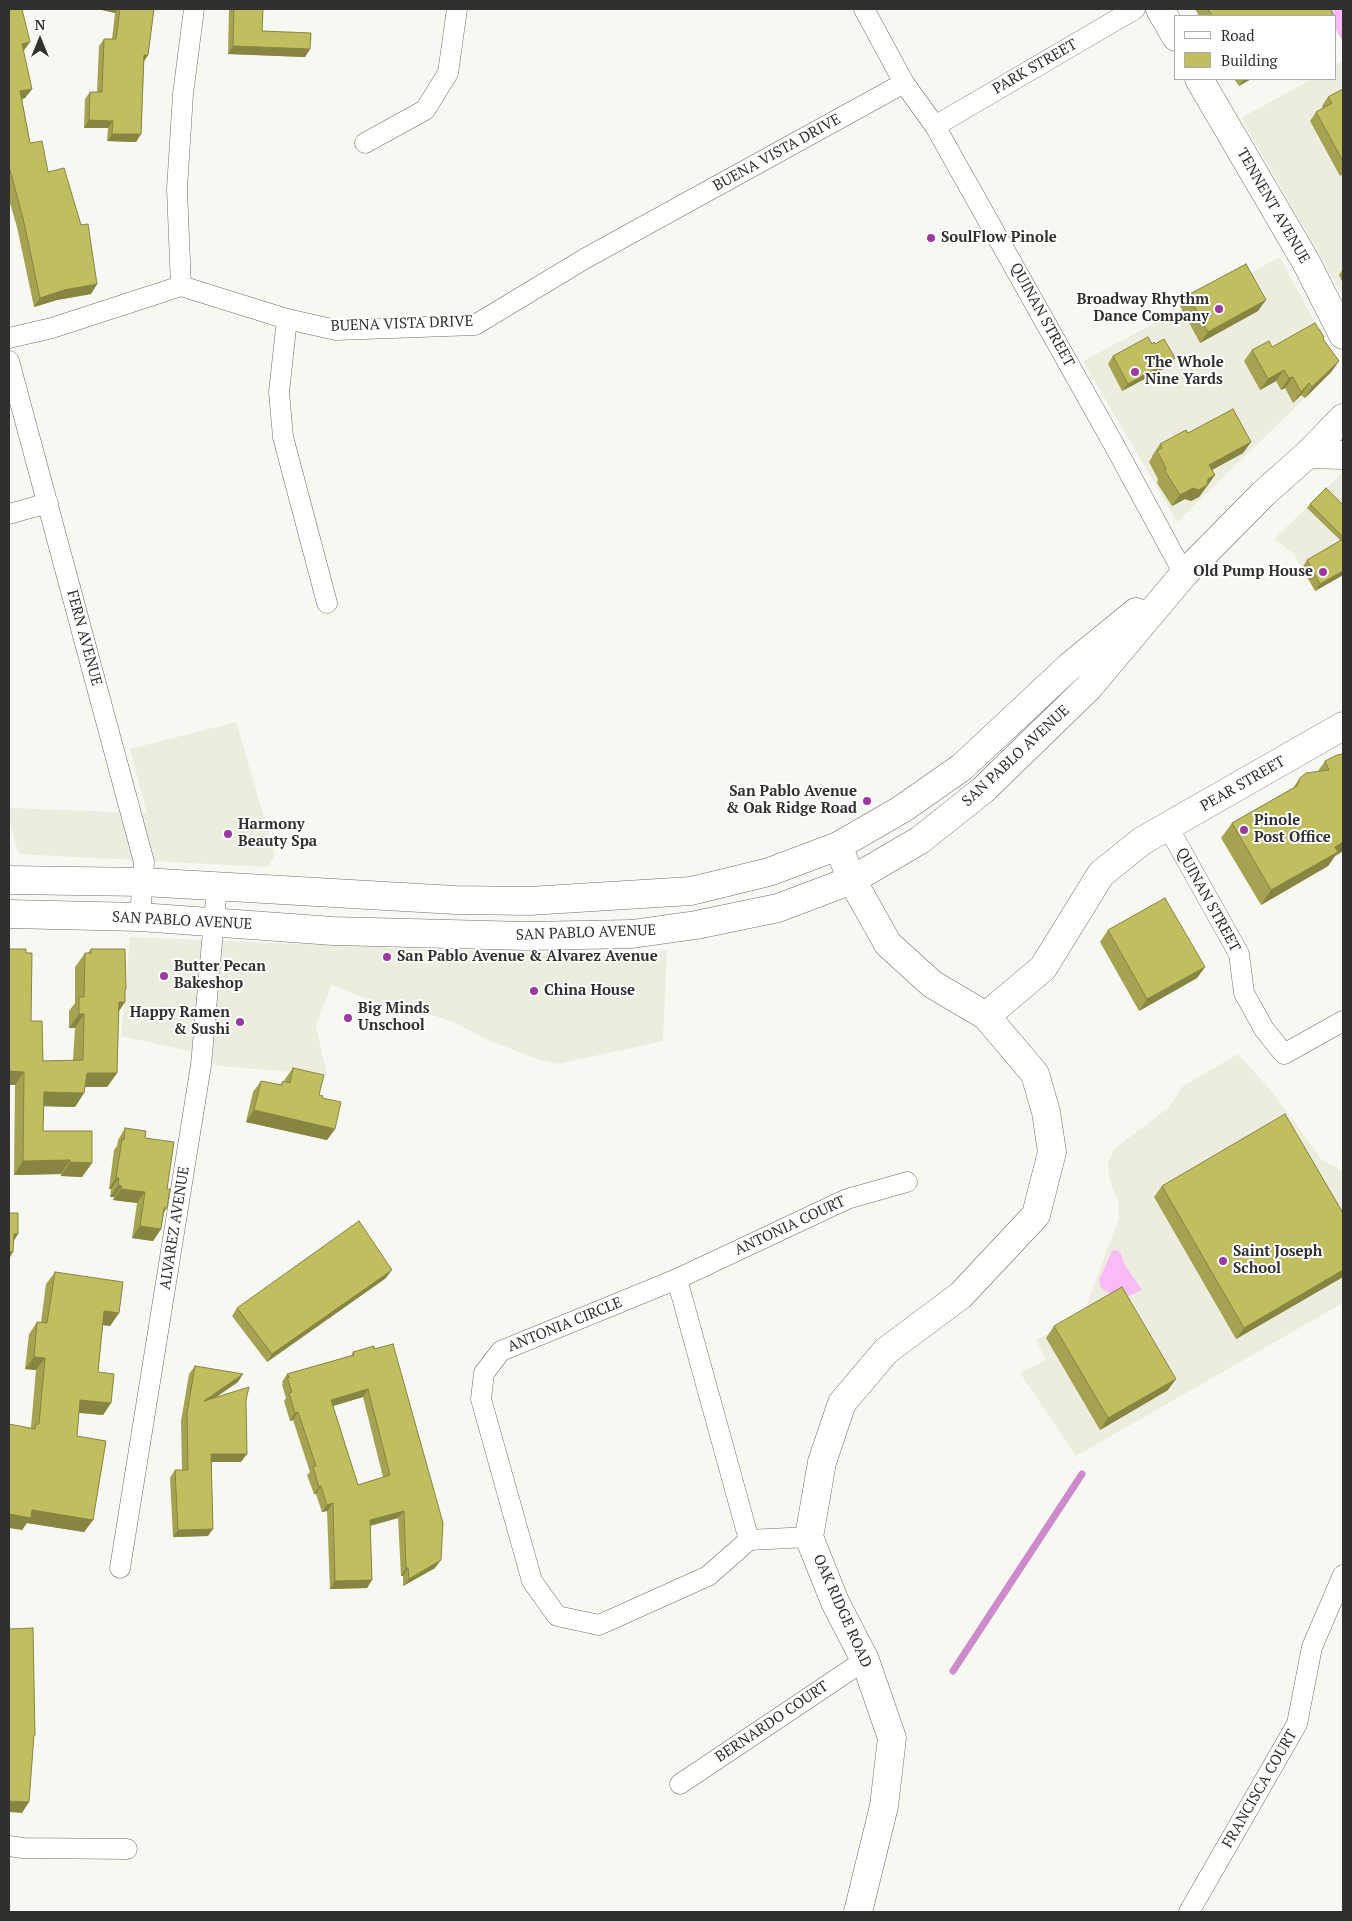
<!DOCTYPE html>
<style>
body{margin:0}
#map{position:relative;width:1352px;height:1921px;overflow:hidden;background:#f8f8f3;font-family:"PT Serif",serif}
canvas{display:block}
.frame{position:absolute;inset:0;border:10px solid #30302e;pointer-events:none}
.legend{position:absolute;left:1174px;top:15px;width:162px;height:65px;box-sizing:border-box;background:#fff;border:1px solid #acacab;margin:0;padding:6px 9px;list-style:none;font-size:15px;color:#30302e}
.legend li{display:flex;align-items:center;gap:10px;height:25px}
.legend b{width:25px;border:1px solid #acacab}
.north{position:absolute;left:15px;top:15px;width:50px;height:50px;-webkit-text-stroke:4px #fff;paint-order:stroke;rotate:0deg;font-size:14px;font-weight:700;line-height:20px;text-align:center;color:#30302e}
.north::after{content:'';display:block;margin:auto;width:18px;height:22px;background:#30302e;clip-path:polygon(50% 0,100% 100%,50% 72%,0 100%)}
</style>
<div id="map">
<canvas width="1352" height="1921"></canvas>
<div class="frame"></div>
<ul class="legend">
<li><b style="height:6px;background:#fff"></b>Road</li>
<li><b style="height:14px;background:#c0be5f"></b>Building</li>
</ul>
<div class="north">N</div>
</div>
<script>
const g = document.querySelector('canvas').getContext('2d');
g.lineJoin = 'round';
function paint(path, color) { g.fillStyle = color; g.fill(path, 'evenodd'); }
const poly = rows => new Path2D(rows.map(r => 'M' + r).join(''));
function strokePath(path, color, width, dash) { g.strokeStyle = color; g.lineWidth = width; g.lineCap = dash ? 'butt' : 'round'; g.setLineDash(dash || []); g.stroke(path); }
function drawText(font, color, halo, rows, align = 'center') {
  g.font = font + ' "PT Serif",serif'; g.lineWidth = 4; g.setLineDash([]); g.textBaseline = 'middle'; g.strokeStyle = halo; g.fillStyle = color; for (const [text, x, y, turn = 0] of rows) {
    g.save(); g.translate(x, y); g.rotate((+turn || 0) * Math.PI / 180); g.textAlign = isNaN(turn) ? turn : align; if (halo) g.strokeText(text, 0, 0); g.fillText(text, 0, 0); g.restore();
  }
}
const built = poly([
 [1343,61,1343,296,1241,118,1312,79,1336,79,1336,65],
 [1280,257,1338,366,1177,522,1083,361],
 [1343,472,1343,575,1315,591,1294,554,1274,539],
 [236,722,275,855,268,867,19,854,9,822,9,808,147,813,130,749],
 [130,937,620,957,667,950,663,1041,558,1064,537,1059,483,1038,456,1023,390,1001,382,1005,331,985,316,1026,327,1075,218,1066,193,1052,121,1036],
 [1238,1054,1274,1094,1321,1159,1343,1171,1343,1303,1076,1456,1020,1373,1046,1360,1036,1340,1083,1314,1119,1218,1118,1202,1109,1177,1108,1163,1114,1149,1168,1108,1183,1086]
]);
const green = poly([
 [1322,9,1343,9,1343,42,1336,30,1336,16,1327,16],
 [1116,1250,1121,1253,1124,1264,1142,1290,1124,1298,1105,1291,1101,1287,1099,1280,1112,1251]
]);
const stream = poly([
 [953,1671,1082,1474]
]);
const street = poly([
 [864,9,904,83,935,126,1113,443,1184,574],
 [935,126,1135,9],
 [365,143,425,110,448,73,457,9],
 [181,286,287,319,336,330,475,325,586,258,904,83],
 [181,286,177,189,183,94,194,9],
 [287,319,279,392,283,437,327,603],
 [9,338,52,328,181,286],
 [9,361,144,862,140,917],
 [9,514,48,503],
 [1168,827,1239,954,1244,993,1264,1029,1284,1054,1343,1021],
 [677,1279,847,1199,907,1182],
 [749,1540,677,1279,501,1351,484,1373,481,1399,532,1581,557,1616,599,1625,708,1576,749,1540,809,1537],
 [120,1568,201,1065,217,887],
 [680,1784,865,1660],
 [9,1846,23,1848,127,1849],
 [1189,1912,1297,1724,1312,1647,1343,1575]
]);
const secondary = poly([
 [1160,9,1176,37],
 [1199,79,1306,262,1343,335],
 [838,846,852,880,888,944,932,984,986,1016,1035,1074,1046,1112,1052,1152,1036,1215,961,1295,886,1351,842,1403,822,1462,809,1537,835,1602,865,1660,892,1738,884,1806,858,1912],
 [986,1016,1043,968,1101,874,1142,841,1343,726]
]);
const primary = poly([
 [1308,454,1343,455],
 [9,880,143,882,455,900,529,901,691,891,769,872,838,846,902,809,962,767,1070,666,1136,612],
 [9,914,140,917,333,931,527,936,632,934,696,925,778,908,852,880,920,840,983,790,1089,687,1184,574,1264,493,1308,454,1343,418]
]);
const wall = poly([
 [9,9,23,51,32,89,25,98,22,99,30,143,48,172,97,284,91,294,57,300,34,307,17,227,9,200],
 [98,9,154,9,148,55,144,61,141,134,136,142,107,141,108,128,84,128,85,99,90,92,97,92,99,46,104,39,112,39,115,13],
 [229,9,263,9,262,31,310,49,305,57,228,54],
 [1195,9,1330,9,1334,16,1199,16],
 [1234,79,1251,79,1239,86],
 [1343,89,1343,174,1340,176,1310,121,1316,112,1323,108,1322,106,1328,97],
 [1343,269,1343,283,1339,275],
 [1188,295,1258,311,1200,343,1180,306],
 [1323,339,1339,361,1331,372,1305,398,1301,395,1293,403,1285,388,1281,390,1276,381,1260,390,1244,361,1252,350],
 [1152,344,1169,366,1122,391,1108,364,1113,356],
 [1188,433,1251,442,1243,453,1212,470,1215,475,1199,497,1191,501,1185,499,1172,506,1157,483,1158,479,1149,462,1152,457,1152,456,1160,444],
 [1310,504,1343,505,1343,538,1341,541,1343,539,1343,575,1315,591,1302,568,1307,560,1341,541,1307,508],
 [1343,754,1343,851,1335,856,1328,866,1261,905,1221,838,1232,823,1293,788,1300,778,1318,771,1325,761],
 [1108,930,1205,967,1197,978,1139,1011,1100,942],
 [9,949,43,1061,73,1060,75,1028,69,1028,69,1011,75,1003,75,967,85,953,88,953,91,949,126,989,125,991,125,1002,118,1011,117,1073,107,1087,85,1087,84,1093,75,1107,44,1106,43,1131,92,1163,82,1177,61,1176,61,1174,14,1175,15,1085,9,1085],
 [293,1068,322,1098,335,1129,327,1140,246,1122,253,1092,261,1081,280,1085,283,1081,285,1081,285,1079],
 [125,1128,145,1138,167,1189,167,1208,164,1213,161,1229,153,1241,132,1238,137,1203,113,1200,114,1197,110,1197,111,1189,109,1189,114,1150,117,1146,118,1140],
 [1162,1186,1343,1213,1343,1277,1236,1339,1154,1197],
 [55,1272,119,1313,110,1326,103,1325,98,1372,111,1403,103,1415,79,1413,77,1436,93,1520,84,1532,27,1523,22,1530,36,1370,25,1369,29,1334,37,1322,41,1322,46,1284],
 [386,1278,267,1362,232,1316,237,1308],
 [1054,1326,1168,1390,1100,1430,1046,1338],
 [374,1346,435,1568,403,1586,403,1576,401,1576,398,1518,370,1526,372,1580,367,1588,330,1589,327,1511,322,1512,316,1494,314,1494,307,1475,310,1472,293,1420,290,1421,284,1401,286,1398,282,1385,283,1383,282,1382,287,1374,351,1356,353,1352],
 [363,1397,383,1477,358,1485,333,1406],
 [195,1366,238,1382,215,1398,246,1400,241,1462,212,1462,208,1536,173,1537,170,1478,175,1470,182,1470,181,1421,189,1374]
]);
const shadedWall = poly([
 [98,9,118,9,115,13],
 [30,42,23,52,22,44],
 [233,46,310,49,305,57,228,54],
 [144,55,148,55,143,63],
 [1244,79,1251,79,1239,86],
 [32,89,25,98,14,101,20,91],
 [89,120,113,121,108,128,84,128],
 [112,134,141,134,136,142,107,141],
 [97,284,91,294,57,300,34,307,40,298,64,290],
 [1266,300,1258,311,1200,343,1208,332],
 [1175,358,1169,366,1122,391,1128,384],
 [1339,361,1331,372,1305,398,1312,387],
 [1284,370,1276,381,1260,390,1268,379],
 [1293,377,1285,388,1281,390,1289,378],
 [1309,383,1301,395,1293,403,1301,392],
 [1251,442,1243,453,1201,476,1209,465],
 [1215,475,1199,497,1191,501,1185,499,1172,506,1180,495],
 [1343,571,1343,575,1315,591,1320,584],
 [1343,842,1343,851,1335,856,1328,866,1261,905,1271,890],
 [1205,967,1197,978,1139,1011,1147,999],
 [119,1002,125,1002,116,1016],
 [79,1014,84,1014,75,1028,69,1028],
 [9,1071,24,1072,15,1085,9,1085],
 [87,1073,117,1073,107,1087,77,1087],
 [44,1092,84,1093,75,1107,34,1106],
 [254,1110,335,1129,327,1140,246,1122],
 [70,1160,61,1174,14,1175,23,1161],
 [70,1162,92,1163,82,1177,61,1176],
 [116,1178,119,1178,111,1189,109,1189],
 [118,1185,122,1186,114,1197,110,1197],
 [121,1189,145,1192,137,1203,113,1200],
 [140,1226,161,1229,153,1241,132,1238],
 [14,1234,18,1234,12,1244],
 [9,1252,13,1252,9,1259],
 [392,1270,386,1278,267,1362,272,1354],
 [1343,1270,1343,1277,1236,1339,1244,1328],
 [104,1311,119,1313,110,1326,96,1324],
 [34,1357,45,1358,36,1370,25,1369],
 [243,1374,238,1382,198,1409,204,1401],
 [1176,1379,1168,1390,1100,1430,1108,1418],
 [368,1389,363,1397,326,1408,331,1400],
 [80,1400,111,1403,103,1415,72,1412],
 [298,1412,293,1420,290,1421,295,1413],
 [211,1454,247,1454,241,1462,206,1462],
 [321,1486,316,1494,314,1494,319,1487],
 [333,1503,327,1511,322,1512,327,1505],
 [32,1510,93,1520,84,1532,27,1523,22,1530,9,1528,9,1514],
 [404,1511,398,1518,365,1527,370,1520],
 [213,1529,208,1536,173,1537,178,1530],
 [441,1560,435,1568,403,1586,409,1579],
 [406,1568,408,1568,403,1576,401,1576],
 [372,1580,367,1588,330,1589,335,1581],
 [9,1801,29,1802,22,1813,9,1812]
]);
const building = poly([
 [9,9,22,9,30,42,22,44,32,89,20,91,30,143,42,141,48,172,64,168,81,225,88,224,97,284,64,290,40,298,23,218,10,170,9,170,9,9],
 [120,9,154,9,148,55,144,55,141,134,112,134,113,121,89,120,90,92,102,92,104,39,116,39,120,9],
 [234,9,263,9,262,31,311,33,310,49,233,46,234,9],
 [1208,9,1330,9,1334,16,1212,16,1208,9],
 [1343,89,1343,161,1316,112,1332,103,1328,97,1343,89],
 [1246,264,1266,300,1208,332,1188,295,1246,264],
 [1315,323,1324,337,1323,339,1339,361,1312,387,1309,383,1301,392,1293,377,1289,378,1284,370,1268,379,1252,350,1269,341,1272,347,1315,323],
 [1148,337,1152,344,1154,342,1155,344,1164,339,1175,358,1128,384,1113,356,1148,337],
 [1233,409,1251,442,1209,465,1215,475,1208,479,1207,485,1199,490,1193,488,1180,495,1165,471,1166,468,1157,451,1162,448,1160,444,1186,430,1188,433,1233,409],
 [1326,488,1343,505,1343,537,1310,504,1326,488],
 [1343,539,1343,571,1320,584,1307,560,1343,539],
 [1343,754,1343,842,1335,847,1338,852,1271,890,1232,823,1297,786,1300,778,1306,773,1329,770,1325,761,1337,755,1343,754],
 [1165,898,1205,967,1147,999,1108,930,1165,898],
 [9,949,26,949,26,953,32,953,31,1021,42,1021,43,1061,83,1060,84,1014,79,1014,79,997,84,997,85,953,91,953,91,949,125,949,126,989,125,989,125,1002,119,1002,117,1073,87,1073,84,1093,44,1092,43,1131,92,1131,92,1163,70,1162,70,1160,23,1161,24,1072,9,1071,9,949],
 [293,1068,324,1075,319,1095,323,1096,322,1098,341,1102,335,1129,254,1110,261,1081,282,1085,283,1081,290,1083,293,1068],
 [1285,1114,1343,1213,1343,1270,1244,1328,1162,1186,1285,1114],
 [125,1128,146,1131,145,1138,174,1142,167,1189,170,1189,167,1208,164,1208,161,1229,140,1226,145,1192,121,1189,122,1186,118,1185,119,1178,116,1178,122,1139,124,1140,125,1128],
 [9,1213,18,1213,18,1234,14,1234,13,1252,9,1252,9,1213],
 [359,1221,392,1270,272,1354,237,1308,359,1221],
 [55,1272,123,1282,119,1313,104,1311,98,1372,114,1374,111,1403,80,1400,77,1436,106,1441,93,1520,32,1510,31,1518,9,1514,9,1424,35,1429,36,1424,39,1424,45,1358,34,1357,37,1322,47,1323,55,1272],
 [1122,1287,1176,1379,1108,1418,1054,1326,1122,1287],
 [393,1344,443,1523,441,1560,409,1579,408,1568,406,1568,404,1511,370,1520,372,1580,335,1581,333,1503,327,1505,321,1486,319,1487,313,1467,316,1466,298,1412,295,1413,289,1393,292,1392,287,1377,290,1378,287,1374,354,1355,353,1352,374,1346,374,1349,393,1344],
 [368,1389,390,1475,358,1485,331,1400,368,1389],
 [195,1366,243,1374,204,1401,249,1387,246,1400,247,1454,211,1454,213,1529,178,1530,175,1470,188,1470,187,1413,195,1366],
 [33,1628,35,1735,34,1735,29,1802,9,1801,9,1629,33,1628]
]);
const markers = [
 [931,238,5,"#9c389e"],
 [1219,309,5,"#9c389e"],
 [1135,372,5,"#9c389e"],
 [1323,572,5,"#9c389e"],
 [867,801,5,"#9c389e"],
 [1244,830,5,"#9c389e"],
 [228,834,5,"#9c389e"],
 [387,957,5,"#9c389e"],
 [164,976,5,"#9c389e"],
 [534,991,5,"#9c389e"],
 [348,1018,5,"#9c389e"],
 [240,1022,5,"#9c389e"],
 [1223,1261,5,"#9c389e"]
];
const streetNames = [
 ["PARK STREET",1035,67,-30],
 ["BUENA VISTA DRIVE",777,153,-29],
 ["TENNENT AVENUE",1273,206,60],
 ["QUINAN STREET",1042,315,61],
 ["BUENA VISTA DRIVE",402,324,-2],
 ["FERN AVENUE",84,638,75],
 ["SAN PABLO AVENUE",1016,756,-43],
 ["PEAR STREET",1243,784,-30],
 ["QUINAN STREET",1208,900,61],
 ["SAN PABLO AVENUE",182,921,3],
 ["SAN PABLO AVENUE",586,933,-2],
 ["ANTONIA COURT",790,1226,-25],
 ["ALVAREZ AVENUE",175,1228,-81],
 ["ANTONIA CIRCLE",565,1325,-22],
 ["OAK RIDGE ROAD",842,1611,66],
 ["BERNARDO COURT",772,1722,-34],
 ["FRANCISCA COURT",1260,1789,-60]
];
const poiNames = [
 ["SoulFlow Pinole",941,238],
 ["Broadway Rhythm",1209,300,"right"],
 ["Dance Company",1209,317,"right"],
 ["The Whole",1145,363],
 ["Nine Yards",1145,380],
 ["Old Pump House",1313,572,"right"],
 ["San Pablo Avenue",857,792,"right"],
 ["& Oak Ridge Road",857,809,"right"],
 ["Pinole",1254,821],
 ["Post Office",1254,838],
 ["Harmony",238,825],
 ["Beauty Spa",238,842],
 ["San Pablo Avenue & Alvarez Avenue",397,957],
 ["Butter Pecan",174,967],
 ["Bakeshop",174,984],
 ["China House",544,991],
 ["Big Minds",358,1009],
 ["Unschool",358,1026],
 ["Happy Ramen",230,1013,"right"],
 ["& Sushi",230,1030,"right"],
 ["Saint Joseph",1233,1252],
 ["School",1233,1269]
];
paint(built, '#ececdf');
paint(green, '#f9baf8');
strokePath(stream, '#cd8bcc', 7);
strokePath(street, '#6e6e69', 21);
strokePath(secondary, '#6e6e69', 29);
strokePath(primary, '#6e6e69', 29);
strokePath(street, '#fff', 20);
strokePath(secondary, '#fff', 28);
strokePath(primary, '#fff', 28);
paint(wall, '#a5a352');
paint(shadedWall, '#868542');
paint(building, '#c0be5f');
strokePath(building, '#868542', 1);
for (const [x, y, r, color] of markers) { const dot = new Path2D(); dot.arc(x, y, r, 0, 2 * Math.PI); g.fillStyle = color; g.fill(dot); strokePath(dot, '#fff', 2); }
drawText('15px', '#30302e', '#fff', streetNames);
drawText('bold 15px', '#30302e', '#fff', poiNames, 'left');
</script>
